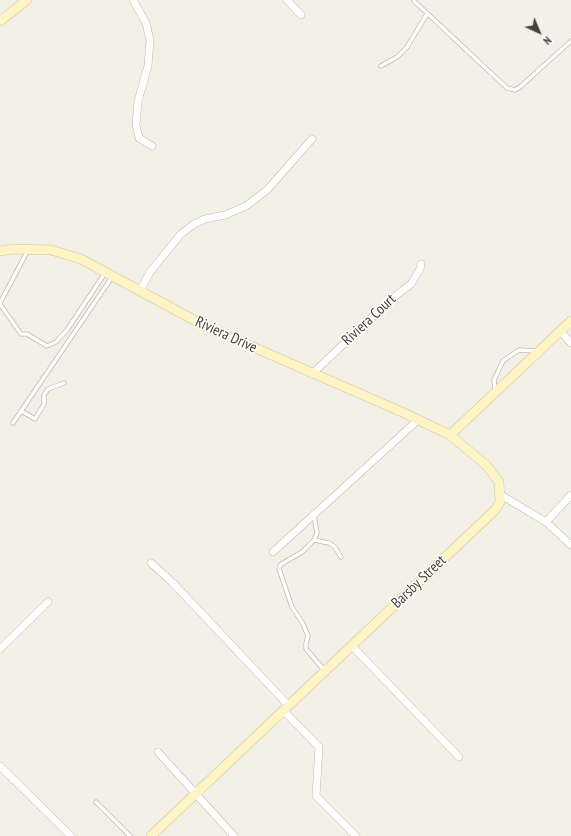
<!DOCTYPE html>
<style>
body{margin:0}
#map{position:relative;width:571px;height:836px;overflow:hidden;background:#f3f0e7;font-family:"PT Sans Narrow",sans-serif}
canvas{display:block}
.north{position:absolute;left:519px;top:12px;width:40px;height:40px;-webkit-text-stroke:3px #fff;paint-order:stroke;rotate:136deg;font-size:11px;font-weight:700;line-height:16px;text-align:center;color:#464136}
.north::after{content:'';display:block;margin:auto;width:14px;height:18px;background:#464136;clip-path:polygon(50% 0,100% 100%,50% 72%,0 100%)}
</style>
<div id="map">
<canvas width="571" height="836"></canvas>
<div class="north">N</div>
</div>
<script>
const g = document.querySelector('canvas').getContext('2d');
g.lineJoin = 'round';
const poly = rows => new Path2D(rows.map(r => 'M' + r).join(''));
function strokePath(path, color, width, dash) { g.strokeStyle = color; g.lineWidth = width; g.lineCap = dash ? 'butt' : 'round'; g.setLineDash(dash || []); g.stroke(path); }
function drawText(font, color, halo, rows, align = 'center') {
  g.font = font + ' "PT Sans Narrow",sans-serif'; g.lineWidth = 3; g.setLineDash([]); g.textBaseline = 'middle'; g.strokeStyle = halo; g.fillStyle = color; for (const [text, x, y, turn = 0] of rows) {
    g.save(); g.translate(x, y); g.rotate((+turn || 0) * Math.PI / 180); g.textAlign = isNaN(turn) ? turn : align; if (halo) g.strokeText(text, 0, 0); g.fillText(text, 0, 0); g.restore();
  }
}
const lane = poly([
 [414,1,507,88,515,90,520,87,571,41],
 [381,66,397,57,407,47,427,14],
 [0,303,28,250],
 [0,304,21,334,27,334,47,346,56,342,67,330,105,273],
 [495,390,494,380,503,361,519,350,537,351],
 [21,411,35,419,44,404,44,395,48,389,64,383],
 [13,423,112,277],
 [314,515,317,533,314,540,302,552,280,565,279,569,292,607,303,624,308,636,306,643,306,649,325,671],
 [314,540,329,543,335,547,341,557],
 [96,802,130,836]
]);
const street = poly([
 [133,0,146,23,150,40,148,66,138,101,136,125,139,138,152,146],
 [287,0,301,15],
 [140,291,150,272,181,234,194,224,205,219,225,215,246,206,267,190,312,139],
 [560,331,571,343],
 [312,374,390,300,411,284,420,269,421,264],
 [501,495,546,522,571,545],
 [546,522,571,495],
 [273,552,419,419],
 [151,563,173,583,289,706],
 [352,646,459,757],
 [0,649,48,602],
 [283,710,319,747,316,796,356,836],
 [158,752,234,836],
 [0,766,71,836]
]);
const secondary = poly([
 [0,21,27,0],
 [0,251,14,249,51,250,81,259,205,326,402,412,450,435,486,465,499,482,500,502,496,509,151,836],
 [450,435,571,321]
]);
const streetNames = [
 ["Riviera Court",369,320,-43],
 ["Riviera Drive",226,335,25],
 ["Barsby Street",419,582,-44]
];
strokePath(lane, '#bfb9aa', 5);
strokePath(street, '#bfb9aa', 8);
strokePath(secondary, '#d3c697', 10);
strokePath(lane, '#fff', 3.5);
strokePath(street, '#fff', 7);
strokePath(secondary, '#fef4c6', 9);
drawText('15px', '#464136', '#fff', streetNames);
</script>
